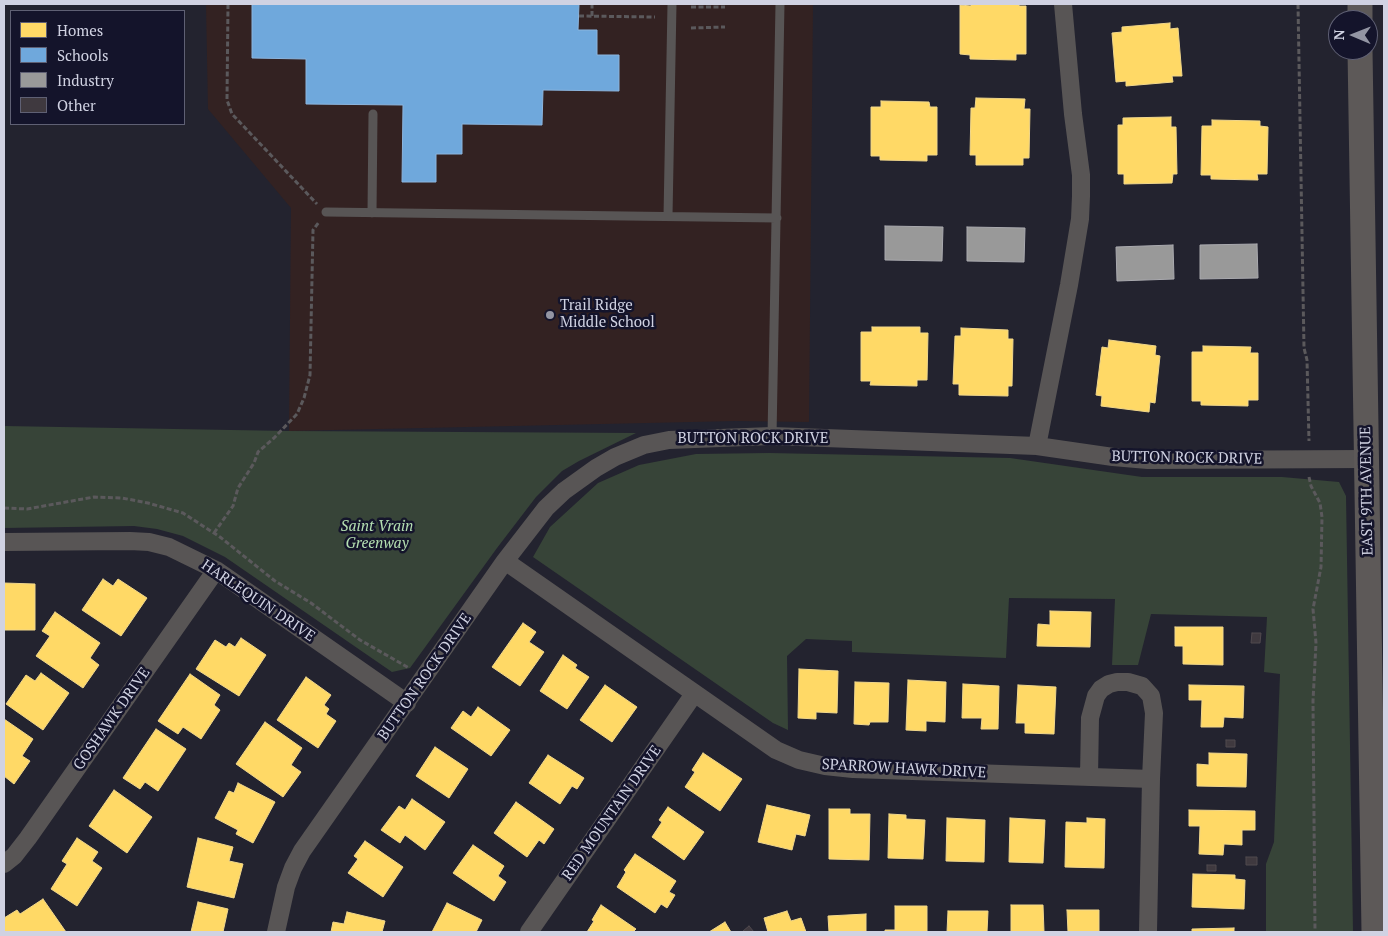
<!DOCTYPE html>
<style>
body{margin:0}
#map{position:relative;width:1388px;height:936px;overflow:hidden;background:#23232f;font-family:"PT Serif",serif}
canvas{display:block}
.frame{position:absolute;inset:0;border:5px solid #d0d2e2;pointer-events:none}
.legend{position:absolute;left:10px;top:10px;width:175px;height:115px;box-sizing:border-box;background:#14142b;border:1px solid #5f6074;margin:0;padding:6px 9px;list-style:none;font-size:15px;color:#d0d2e2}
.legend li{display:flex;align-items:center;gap:10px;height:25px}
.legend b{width:25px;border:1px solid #5f6074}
.north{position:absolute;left:1328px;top:10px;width:50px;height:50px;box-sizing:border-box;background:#14142b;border:1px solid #5f6074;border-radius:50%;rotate:271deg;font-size:14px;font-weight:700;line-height:20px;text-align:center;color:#d0d2e2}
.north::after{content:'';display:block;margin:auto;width:18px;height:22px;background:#9395a3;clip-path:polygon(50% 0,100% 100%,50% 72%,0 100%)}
</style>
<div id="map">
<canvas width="1388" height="936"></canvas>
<div class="frame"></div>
<ul class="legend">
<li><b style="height:14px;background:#ffd966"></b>Homes</li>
<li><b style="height:14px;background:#6fa8dc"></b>Schools</li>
<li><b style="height:14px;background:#999"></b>Industry</li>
<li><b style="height:14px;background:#3f393f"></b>Other</li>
</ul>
<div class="north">N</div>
</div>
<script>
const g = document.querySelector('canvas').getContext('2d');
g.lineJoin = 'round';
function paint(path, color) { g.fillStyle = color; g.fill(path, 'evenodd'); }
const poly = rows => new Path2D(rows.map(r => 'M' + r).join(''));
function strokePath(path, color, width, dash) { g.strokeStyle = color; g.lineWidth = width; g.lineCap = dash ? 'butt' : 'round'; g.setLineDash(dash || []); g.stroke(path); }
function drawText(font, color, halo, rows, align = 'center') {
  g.font = font + ' "PT Serif",serif'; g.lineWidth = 5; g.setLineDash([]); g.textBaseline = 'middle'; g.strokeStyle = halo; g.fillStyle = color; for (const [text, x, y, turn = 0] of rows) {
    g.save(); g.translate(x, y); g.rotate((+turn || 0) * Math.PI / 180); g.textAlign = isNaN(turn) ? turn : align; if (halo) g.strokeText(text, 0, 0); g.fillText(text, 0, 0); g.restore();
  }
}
const education = poly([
 [206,4,813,4,809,422,736,421,289,431,291,208,208,109]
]);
const green = poly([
 [4,426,289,431,636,433,579,461,562,471,536,497,497,548,410,668,392,672,225,557,183,536,157,529,134,526,4,528],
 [769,453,1010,458,1142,477,1282,477,1339,482,1346,496,1353,932,1266,932,1266,864,1274,842,1280,674,1264,672,1267,617,1151,614,1138,665,1112,665,1115,599,1009,598,1006,658,852,652,852,641,806,639,787,656,788,730,773,723,533,557,550,527,598,483,639,465,696,454]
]);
const homes = poly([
 [971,4,1019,4,1019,6,1026,6,1026,54,1016,54,1016,60,970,59,970,55,960,54,960,5,971,6,971,4],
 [1170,23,1170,29,1178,28,1182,76,1172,76,1173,82,1126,86,1126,81,1116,82,1112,33,1122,32,1122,27,1170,23],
 [976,98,1025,99,1024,109,1030,109,1029,158,1023,158,1023,165,976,165,976,155,970,155,971,108,975,108,976,98],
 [881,101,929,102,930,107,937,107,937,155,927,155,927,161,880,160,880,156,871,156,871,107,881,107,881,101],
 [1171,117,1171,127,1176,127,1177,174,1173,174,1172,183,1124,184,1124,174,1118,174,1118,125,1123,125,1123,118,1171,117],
 [1212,120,1260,121,1260,126,1268,127,1267,174,1257,174,1258,180,1211,179,1211,175,1201,175,1202,126,1212,126,1212,120],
 [872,327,920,327,920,333,928,333,927,380,917,380,917,386,870,385,871,381,861,381,861,332,872,332,872,327],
 [961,328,1008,330,1008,339,1013,339,1012,386,1008,386,1008,396,959,395,959,384,953,384,955,336,961,336,961,328],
 [1109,340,1156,346,1155,355,1160,356,1155,403,1150,402,1149,412,1101,406,1102,396,1096,395,1102,347,1108,348,1109,340],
 [1203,346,1251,347,1250,353,1258,353,1258,400,1248,400,1248,406,1201,405,1201,401,1192,401,1192,352,1203,352,1203,346],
 [103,579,113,586,118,579,147,598,121,636,82,610,103,579],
 [4,583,35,584,35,630,4,630,4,583],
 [1050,611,1091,612,1090,647,1037,646,1038,624,1050,625,1050,611],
 [55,612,100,643,90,658,99,665,83,688,36,656,50,636,42,631,55,612],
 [523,623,536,632,529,642,544,652,520,686,492,667,523,623],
 [1175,627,1223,627,1223,665,1183,664,1183,646,1175,646,1175,627],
 [241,638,266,655,239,696,196,669,215,640,226,647,229,643,235,647,241,638],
 [563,655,577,665,575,668,589,677,567,709,540,691,563,655],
 [799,669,838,671,837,713,816,712,816,719,798,718,799,669],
 [41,673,69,693,43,730,6,704,26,675,35,681,41,673],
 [190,674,220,695,214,705,220,710,201,739,183,727,178,734,158,721,190,674],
 [306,677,331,695,324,705,329,709,326,714,336,721,318,748,277,720,306,677],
 [908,680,946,682,945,722,926,721,926,731,906,730,908,680],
 [855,682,889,683,888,722,870,722,869,725,854,724,855,682],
 [963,684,999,686,998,729,981,729,982,718,962,718,963,684],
 [605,685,637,707,612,742,580,720,605,685],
 [1018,685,1056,687,1054,734,1025,733,1025,723,1016,723,1018,685],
 [1189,685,1244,686,1243,718,1224,717,1223,727,1201,727,1202,700,1189,700,1189,685],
 [478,707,510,730,491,756,451,728,463,711,471,717,478,707],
 [4,719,33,739,22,756,30,761,14,784,4,776,4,719],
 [265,722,302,748,291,765,301,772,283,797,236,764,265,722],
 [156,729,186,749,158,791,145,782,140,789,123,778,156,729],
 [435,747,468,769,449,798,416,776,435,747],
 [703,753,742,779,720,811,685,787,695,772,692,770,703,753],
 [1209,753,1247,754,1246,787,1197,786,1197,764,1209,765,1209,753],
 [548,755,584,778,577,789,572,786,560,804,529,783,548,755],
 [238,783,275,802,253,843,236,834,238,830,215,818,229,791,234,793,238,783],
 [114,790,152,817,127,853,89,826,114,790],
 [412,799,445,822,425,850,405,835,400,843,381,830,399,806,405,810,412,799],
 [516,802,554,829,544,844,539,840,527,857,494,833,516,802],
 [767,805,810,815,805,836,796,834,792,850,758,842,767,805],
 [668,807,704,832,684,860,652,837,662,822,659,820,668,807],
 [829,809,850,809,850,814,870,814,869,860,829,859,829,809],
 [1189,810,1255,811,1255,830,1242,830,1242,845,1224,844,1223,855,1199,854,1200,826,1189,826,1189,810],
 [889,814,906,815,906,819,925,820,923,859,888,858,889,814],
 [947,818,985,820,984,862,946,861,947,818],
 [1010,818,1045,820,1043,863,1009,862,1010,818],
 [1087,818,1105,819,1104,868,1065,867,1066,822,1087,823,1087,818],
 [77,838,98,852,92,861,102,868,77,906,51,889,67,864,62,861,77,838],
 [198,838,233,847,229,861,243,864,234,898,187,887,198,838],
 [365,841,403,867,383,897,348,873,358,859,354,856,365,841],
 [473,845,504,866,498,876,506,882,494,901,453,873,473,845],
 [635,854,676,881,669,892,675,895,667,908,661,904,655,913,617,887,626,872,624,870,635,854],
 [1193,874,1235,875,1235,879,1245,880,1244,909,1192,907,1193,874],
 [43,899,66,932,4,932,4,918,17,910,20,914,43,899],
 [198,902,228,909,223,932,191,932,198,902],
 [447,903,482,920,476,932,432,932,447,903],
 [601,905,636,929,633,932,587,932,594,921,592,920,601,905],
 [1011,905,1043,905,1044,932,1011,932,1011,905],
 [895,906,927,906,927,932,885,932,885,930,895,930,895,906],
 [1067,910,1099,910,1099,932,1068,932,1067,910],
 [787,911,791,921,801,918,806,932,768,932,764,918,787,911],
 [948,911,988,911,987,932,947,932,948,911],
 [347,912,385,921,382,932,331,932,333,922,344,924,347,912],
 [866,914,866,932,829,932,828,916,866,914],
 [725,922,731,932,709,932,725,922],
 [1234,928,1234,932,1192,932,1192,929,1234,928]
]);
const schools = poly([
 [252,4,579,4,578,30,597,30,597,55,619,55,619,91,543,90,542,125,462,124,462,154,436,154,436,182,402,182,403,105,306,104,306,59,252,58,252,4]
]);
const industry = poly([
 [885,226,943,227,942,261,885,260,885,226],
 [967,227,1025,228,1024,262,967,261,967,227],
 [1257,244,1258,278,1200,279,1200,245,1257,244],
 [1173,245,1174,279,1117,281,1116,247,1173,245]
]);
const building = poly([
 [1252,633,1261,633,1260,643,1251,643,1252,633],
 [1226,740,1235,740,1235,747,1226,747,1226,740],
 [1246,857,1257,857,1257,865,1246,865,1246,857],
 [1207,865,1216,865,1216,871,1207,871,1207,865],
 [749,926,754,932,744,932,743,931,749,926]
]);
const path = poly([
 [228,4,227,100,232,114,317,204],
 [1298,4,1304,348,1307,360,1309,441],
 [691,7,725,7],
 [579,16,655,17],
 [592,16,592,4],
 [691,28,725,27],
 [1309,477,1311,486,1320,503,1322,517,1321,567,1313,609,1316,643,1313,701,1315,932],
 [4,508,27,509,94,497,122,498,148,503,183,513,220,537,275,581,311,603,360,640,409,668],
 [214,533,233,506,238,488,254,463,258,452,274,438,297,414,304,398,310,375,313,230,319,222]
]);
const service = poly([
 [326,212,777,218],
 [372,213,373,114],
 [668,216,672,4],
 [772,436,780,4]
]);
const minor = poly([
 [1037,446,1069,285,1080,219,1081,196,1081,175,1073,114,1063,4],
 [4,542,130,541,149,542,169,547,216,570,407,703],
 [505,561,776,750,799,760,825,766,853,769,1151,779,1148,932],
 [1089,777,1090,718,1096,696,1101,689,1109,684,1117,682,1128,682,1142,686,1151,696,1154,713,1151,779],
 [4,864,14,856,28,838,216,570],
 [276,932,286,887,293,868,302,851,505,561,546,508,564,491,596,468,615,457,644,445,669,440,772,436,1037,446,1113,457,1148,460,1366,459],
 [529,932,694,694]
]);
const secondary = poly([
 [1360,4,1360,20],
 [1360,50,1374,932]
]);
const markers = [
 [550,315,5,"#9395a3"]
];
const poiNames = [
 ["Trail Ridge",560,306],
 ["Middle School",560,323]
];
const streetNames = [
 ["BUTTON ROCK DRIVE",753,439],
 ["BUTTON ROCK DRIVE",1187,458,1],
 ["EAST 9TH AVENUE",1367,491,-91],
 ["HARLEQUIN DRIVE",258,601,34],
 ["BUTTON ROCK DRIVE",425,677,-55],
 ["GOSHAWK DRIVE",112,719,-55],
 ["SPARROW HAWK DRIVE",904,769,3],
 ["RED MOUNTAIN DRIVE",612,813,-55]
];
const parkNames = [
 ["Saint Vrain",377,527],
 ["Greenway",377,544]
];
paint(education, '#322');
paint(green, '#374438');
paint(homes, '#ffd966');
strokePath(homes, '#f1d78b', 1);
paint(schools, '#6fa8dc');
strokePath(schools, '#8cb5de', 1);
paint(industry, '#999');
strokePath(industry, '#aaaaaf', 1);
paint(building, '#3f393f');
strokePath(building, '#514a4f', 1);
strokePath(path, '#5b595c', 3, [5, 2.5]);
strokePath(service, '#585555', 9);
strokePath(minor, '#585555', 18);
strokePath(secondary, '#5d5958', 25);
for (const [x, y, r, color] of markers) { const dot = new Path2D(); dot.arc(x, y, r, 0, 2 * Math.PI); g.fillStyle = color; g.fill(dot); strokePath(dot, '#14142b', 2); }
drawText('15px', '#d0d2e2', '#14142b', poiNames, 'left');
drawText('15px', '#d0d2e2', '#14142b', streetNames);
drawText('italic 15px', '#b5e0b2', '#14142b', parkNames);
</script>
